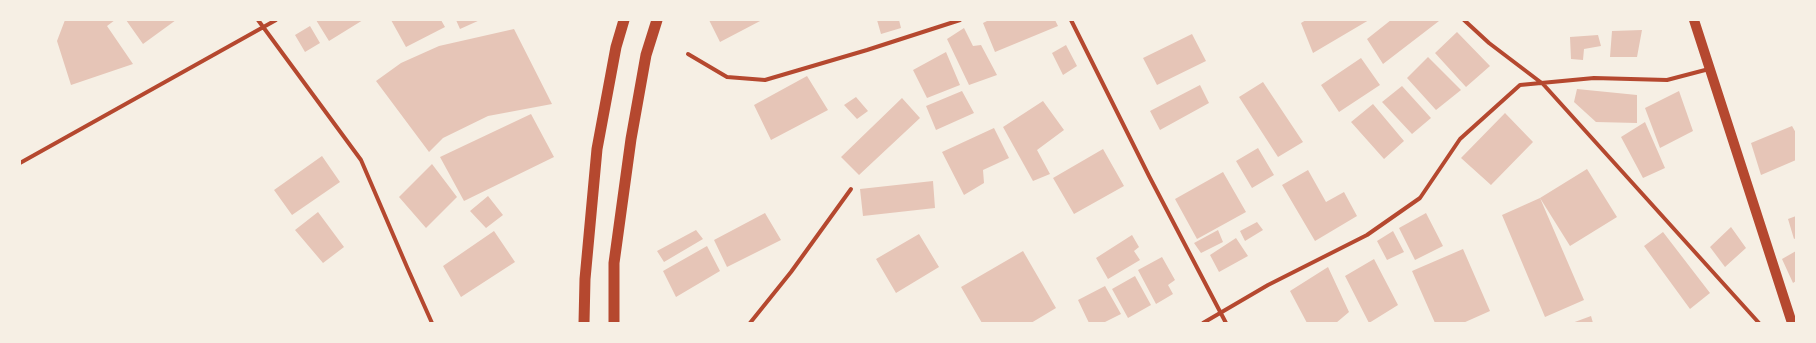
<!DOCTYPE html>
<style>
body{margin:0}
#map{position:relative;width:1816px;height:343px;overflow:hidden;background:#f6efe4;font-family:"Titillium Web",sans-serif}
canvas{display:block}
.frame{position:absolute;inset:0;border:21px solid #f6efe4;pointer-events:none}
</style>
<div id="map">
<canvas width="1816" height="343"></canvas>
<div class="frame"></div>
</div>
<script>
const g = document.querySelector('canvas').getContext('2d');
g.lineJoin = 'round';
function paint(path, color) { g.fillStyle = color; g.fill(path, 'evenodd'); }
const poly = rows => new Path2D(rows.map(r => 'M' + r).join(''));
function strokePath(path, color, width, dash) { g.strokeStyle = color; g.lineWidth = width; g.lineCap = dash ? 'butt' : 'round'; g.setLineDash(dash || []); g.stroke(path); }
const building = poly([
 [65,20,115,20,107,26,133,64,71,85,57,41],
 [126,20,176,20,143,44],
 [316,20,363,20,329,41],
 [391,20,441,20,445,27,406,47],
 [456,20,480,20,460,29],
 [709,20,762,20,720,42],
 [877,20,899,20,901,28,881,34],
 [989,20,1055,20,1058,26,995,52,983,23],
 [1306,20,1369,20,1313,53,1301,23],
 [1391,20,1438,20,1439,21,1383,64,1367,39],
 [310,26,320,43,305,52,295,35],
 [964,28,973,46,981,45,997,75,969,85,947,39],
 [514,29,552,104,488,116,443,138,429,152,376,81,401,63,439,46],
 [1642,30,1637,57,1610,57,1612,31],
 [1457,32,1490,66,1466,87,1435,53],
 [1192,34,1206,61,1157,85,1143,58],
 [1598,35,1601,46,1584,49,1583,60,1571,59,1570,37],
 [1066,45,1077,66,1063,75,1052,53],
 [946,52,960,85,927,98,913,70],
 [1428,57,1461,90,1436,110,1407,78],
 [1361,58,1380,85,1339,112,1321,85],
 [807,76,828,110,771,140,754,105],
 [1263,82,1303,142,1278,157,1239,97],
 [1200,85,1209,103,1160,130,1150,111],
 [1402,86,1431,118,1412,134,1382,102],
 [1577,89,1637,95,1637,123,1596,122,1574,102],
 [962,91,974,113,936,130,926,106],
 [1679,91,1693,131,1660,148,1645,108],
 [856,97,868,111,857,119,844,105],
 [902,98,920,118,859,175,841,157],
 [1043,101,1064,130,1037,150,1050,174,1033,181,1003,127],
 [1373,104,1404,141,1384,159,1351,122],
 [1505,113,1533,142,1491,185,1461,158],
 [531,114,554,157,464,201,440,157],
 [1645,122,1665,168,1643,178,1621,137],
 [1792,126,1796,133,1796,160,1761,175,1751,143],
 [994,128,1009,158,983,170,984,183,964,195,942,152],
 [1258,148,1274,175,1252,188,1236,161],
 [1103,149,1124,186,1074,214,1053,178],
 [322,156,340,182,292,215,274,190],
 [432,164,457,197,426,228,399,197],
 [1587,169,1617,217,1570,246,1540,198,1584,300,1545,317,1502,215,1540,198],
 [1308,170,1326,202,1344,192,1357,216,1315,241,1282,185],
 [1223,172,1246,212,1197,239,1175,199],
 [933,181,935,208,863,216,860,189],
 [488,196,503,215,486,228,470,211],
 [318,212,344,247,323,263,295,230],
 [765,213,781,240,727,267,714,240],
 [1426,213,1443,246,1415,260,1399,228],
 [1796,216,1796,238,1794,239,1788,219],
 [1257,222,1263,230,1245,241,1240,231],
 [1731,227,1746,248,1725,267,1710,247],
 [696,230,703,239,664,262,657,251],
 [1218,230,1223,242,1201,253,1194,243],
 [494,231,515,262,461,297,443,266],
 [1393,231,1404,252,1387,260,1377,241],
 [1663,232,1710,293,1690,309,1644,246],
 [919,234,939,267,896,293,876,259],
 [1132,235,1139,247,1134,251,1140,260,1108,279,1096,258],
 [1236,238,1248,256,1219,272,1210,255],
 [707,246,720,271,676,297,663,271],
 [1463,249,1490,311,1463,323,1435,323,1412,271],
 [1023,251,1056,308,1031,323,982,323,961,287],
 [1796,251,1796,281,1793,283,1782,259],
 [1162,257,1175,280,1168,285,1173,294,1156,304,1138,270],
 [1374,259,1398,305,1369,323,1345,276],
 [1328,267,1349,312,1336,323,1307,323,1290,291],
 [1135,276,1151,305,1128,318,1112,289],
 [1105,286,1121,314,1103,323,1089,323,1078,300],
 [1591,316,1593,323,1572,323]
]);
const minor = poly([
 [258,20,361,160,407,267,432,323],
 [1071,20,1149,176,1226,323],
 [1464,20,1489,43,1543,84,1759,323],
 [688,54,727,77,765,80,867,50,960,20],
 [20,163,276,20],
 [750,323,791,272,851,189],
 [1203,323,1268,285,1367,235,1420,198,1460,139,1520,85,1594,78,1667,80,1709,69]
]);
const primary = poly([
 [1694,20,1792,323]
]);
const trunk = poly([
 [584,323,585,279,597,149,616,47,624,20],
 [614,323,614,263,631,139,646,55,657,20]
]);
paint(building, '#e6c5b7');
strokePath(minor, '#b5482f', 4);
strokePath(primary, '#b5482f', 10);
strokePath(trunk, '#b5482f', 11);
</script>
